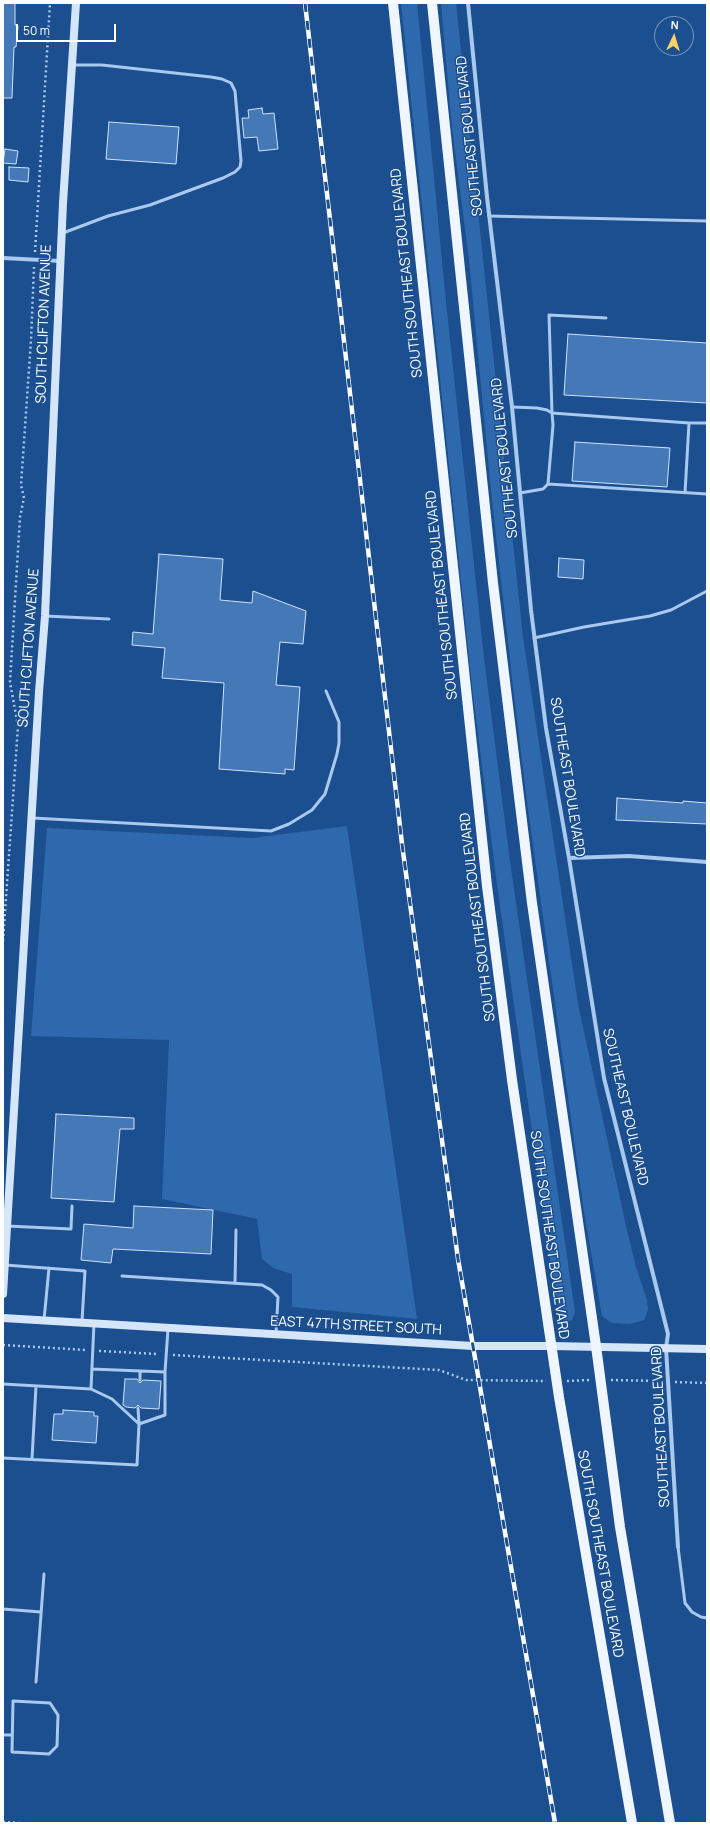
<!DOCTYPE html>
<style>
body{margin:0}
#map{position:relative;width:710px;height:1826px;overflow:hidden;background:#1b4f8f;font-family:Manrope,sans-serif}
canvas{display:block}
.frame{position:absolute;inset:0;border:4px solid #fff;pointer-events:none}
.north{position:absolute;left:654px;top:16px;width:40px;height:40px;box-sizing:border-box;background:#1b4f8f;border:1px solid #7695bc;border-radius:50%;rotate:4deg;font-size:11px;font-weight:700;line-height:16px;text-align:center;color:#fff}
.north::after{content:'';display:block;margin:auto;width:14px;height:18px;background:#ffd166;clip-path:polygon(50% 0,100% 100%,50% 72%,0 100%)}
.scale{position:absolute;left:16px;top:24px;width:100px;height:18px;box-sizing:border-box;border:2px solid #fff;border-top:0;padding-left:5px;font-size:12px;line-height:14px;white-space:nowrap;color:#fff;-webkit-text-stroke:3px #1b4f8f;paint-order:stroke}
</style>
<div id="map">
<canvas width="710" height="1826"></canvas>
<div class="frame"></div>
<div class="north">N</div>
<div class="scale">50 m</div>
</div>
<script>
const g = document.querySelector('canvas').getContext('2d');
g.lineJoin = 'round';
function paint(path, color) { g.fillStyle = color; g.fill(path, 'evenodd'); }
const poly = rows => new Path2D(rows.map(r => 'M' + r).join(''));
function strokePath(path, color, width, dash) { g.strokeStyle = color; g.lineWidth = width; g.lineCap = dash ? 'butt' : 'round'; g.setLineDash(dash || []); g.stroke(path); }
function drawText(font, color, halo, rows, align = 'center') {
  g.font = font + ' Manrope,sans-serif'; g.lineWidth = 3; g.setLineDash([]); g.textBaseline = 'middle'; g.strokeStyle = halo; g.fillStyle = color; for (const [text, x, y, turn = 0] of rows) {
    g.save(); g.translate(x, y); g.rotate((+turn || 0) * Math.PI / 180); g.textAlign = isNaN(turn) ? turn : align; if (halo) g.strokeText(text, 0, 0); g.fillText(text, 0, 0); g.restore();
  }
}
const green = poly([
 [401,3,417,3,446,302,484,658,510,861,575,1312,572,1320,565,1322,561,1317,555,1293,497,885,472,686],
 [441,3,456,3,523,637,578,1004,626,1226,636,1267,647,1300,648,1310,644,1320,630,1324,612,1323,602,1316,584,1212,528,809,514,695,492,501,469,260,452,128],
 [347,826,417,1319,292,1307,292,1274,273,1268,262,1259,257,1219,162,1199,169,1040,31,1036,47,828,252,838]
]);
const building = poly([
 [3,3,15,3,15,25,18,26,16,47,14,47,12,98,3,98,3,3],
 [262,108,263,114,274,113,278,149,259,151,257,137,244,138,242,118,249,118,248,110,262,108],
 [109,122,179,127,176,164,106,159,109,122],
 [5,149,18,151,16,164,3,163,5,149],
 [9,167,29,168,28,182,9,180,9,167],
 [568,334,707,343,707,403,564,395,568,334],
 [575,442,670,448,667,487,572,481,575,442],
 [159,554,223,559,220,600,252,603,253,591,306,611,303,644,280,642,276,685,300,687,294,770,285,769,285,774,219,769,224,683,162,678,165,648,132,645,133,632,153,634,159,554],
 [559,558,584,560,583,579,558,577,559,558],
 [617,798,683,803,683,801,707,803,707,824,616,820,617,798],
 [56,1114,134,1118,134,1129,120,1129,114,1202,51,1198,56,1114],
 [134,1206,213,1210,211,1254,113,1249,111,1263,81,1260,84,1224,133,1228,134,1206],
 [125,1379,137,1379,140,1383,143,1380,161,1381,159,1409,141,1408,138,1405,135,1408,126,1407,123,1405,125,1379],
 [63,1410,94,1412,94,1416,98,1416,96,1443,52,1440,54,1414,63,1414,63,1410]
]);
const path = poly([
 [35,252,50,3],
 [3,941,18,726,10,682,20,517,24,498,21,485,31,340,34,267],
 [3,1345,86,1350],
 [99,1351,158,1354],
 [173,1355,439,1370,466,1380,546,1381],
 [611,1380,660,1381],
 [567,1381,590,1380],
 [675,1382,707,1383],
 [3,1822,20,1823]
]);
const lane = poly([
 [489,216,707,221],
 [63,233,108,216,150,205,223,178,235,172,240,167,241,161,235,91,231,83,222,79,211,77,102,65,72,65],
 [606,318,549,315,552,413,689,423,685,493],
 [512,407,537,408,547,410,552,413,553,425,548,484,543,489,520,493],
 [689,423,707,423],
 [548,484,707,494],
 [45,616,109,619],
 [534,638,584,627,650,616,671,610,707,591],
 [33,818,271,831,289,824,312,810,325,794,337,754,339,743,339,722,326,691],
 [7,1226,71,1229,72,1206],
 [5,1265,85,1271,82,1321],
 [122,1276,262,1285,271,1290,278,1297,276,1334],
 [235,1283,236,1230],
 [44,1320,49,1268],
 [92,1369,165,1372,168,1329],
 [140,1380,140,1371],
 [3,1384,91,1389,94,1323],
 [138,1408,139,1424,165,1415,165,1372],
 [3,1458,137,1465,139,1424,112,1399,91,1389],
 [32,1459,36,1386],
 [678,1547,685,1603,692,1612,701,1617,707,1618],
 [3,1609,41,1612],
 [36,1682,44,1574],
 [13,1701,50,1703,58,1715,57,1746,49,1754,12,1752,13,1701],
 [3,1735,12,1735]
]);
const street = poly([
 [468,3,487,197,512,407,531,610,546,728,569,858,604,1078,668,1334,666,1348,678,1547],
 [3,258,60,261],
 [569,858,629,856,707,862]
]);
const secondary = poly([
 [3,1294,39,692,45,616,63,203,76,3],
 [3,1318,473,1346,551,1346,707,1349]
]);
const primary = poly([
 [393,3,487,886,512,1080,559,1397,632,1823],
 [432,3,493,583,532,903,596,1346,620,1527,670,1823]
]);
const rail = poly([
 [305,3,402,844,458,1259,555,1823]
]);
const streetNames = [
 ["SOUTHEAST BOULEVARD",470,136,-96],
 ["SOUTH SOUTHEAST BOULEVARD",407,273,-96],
 ["SOUTH CLIFTON AVENUE",44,324,-88],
 ["SOUTHEAST BOULEVARD",505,458,-96],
 ["SOUTH SOUTHEAST BOULEVARD",442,595,-96],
 ["SOUTH CLIFTON AVENUE",29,648,-86],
 ["SOUTHEAST BOULEVARD",567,777,81],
 ["SOUTH SOUTHEAST BOULEVARD",478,917,-97],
 ["SOUTHEAST BOULEVARD",625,1107,77],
 ["SOUTH SOUTHEAST BOULEVARD",549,1235,82],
 ["EAST 47TH STREET SOUTH",356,1326,3],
 ["SOUTHEAST BOULEVARD",661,1427,-93],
 ["SOUTH SOUTHEAST BOULEVARD",600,1554,80]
];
paint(green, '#2e69ad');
paint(building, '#4478b7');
strokePath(building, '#cfe3fa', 1);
strokePath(path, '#a9c9ee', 2.5, [2, 3]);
strokePath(lane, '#a9c9ee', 3);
strokePath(street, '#a9c9ee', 4);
strokePath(secondary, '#d6e6fa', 8);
strokePath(primary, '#f0f6ff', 10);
strokePath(rail, '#fff', 4.5);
strokePath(rail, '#1b4f8f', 3, [9]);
drawText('14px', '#fff', '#1b4f8f', streetNames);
</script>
